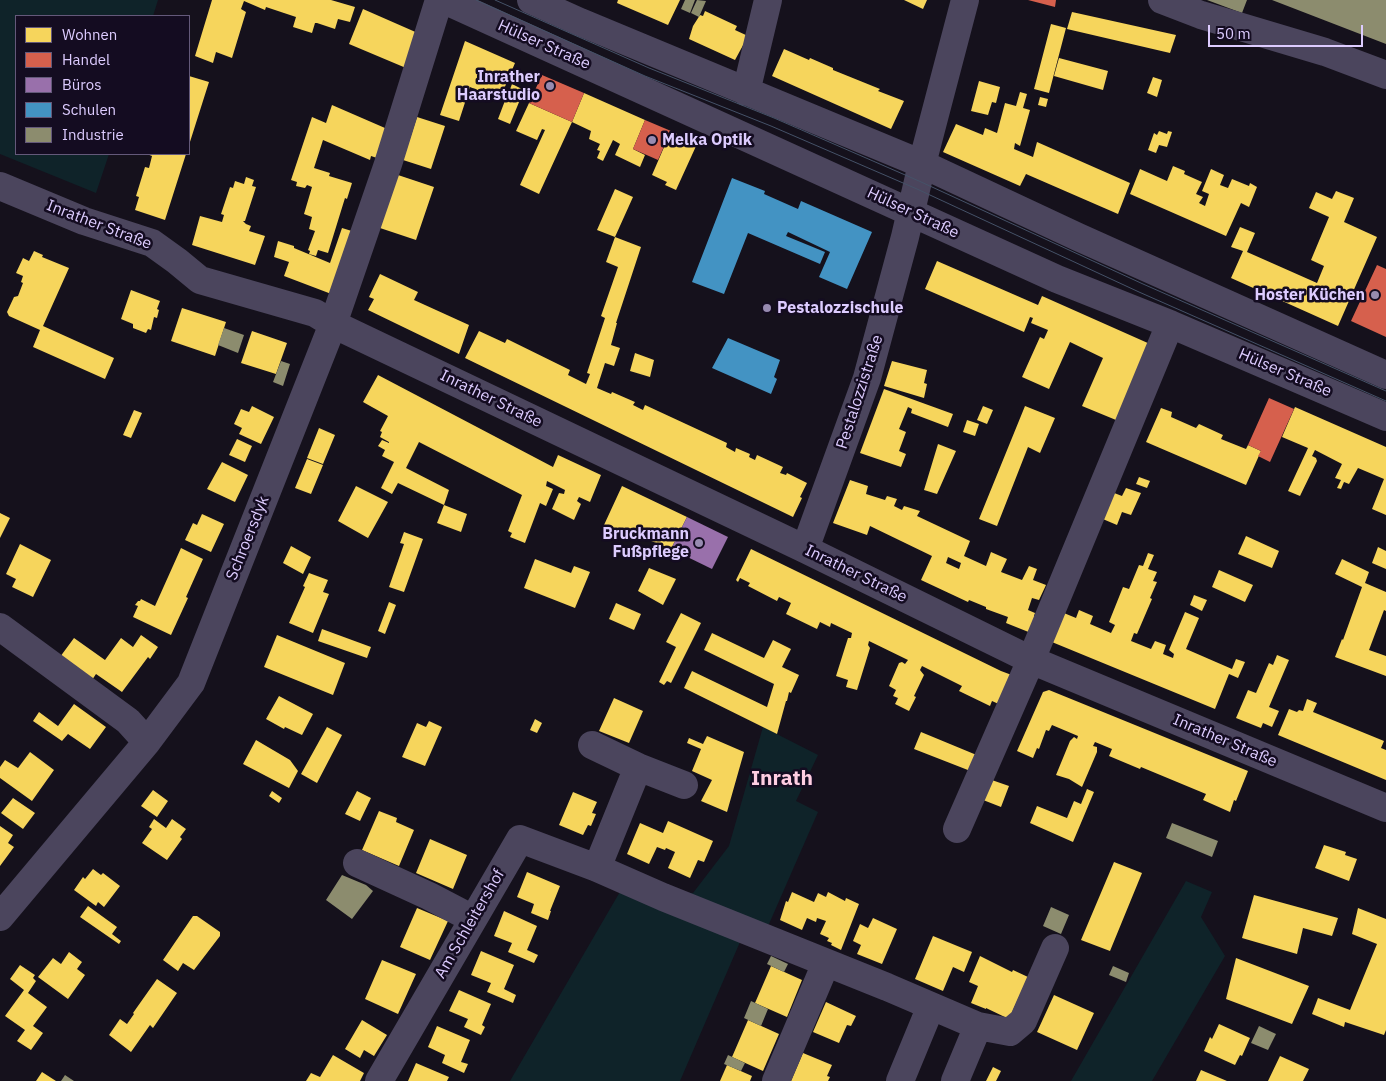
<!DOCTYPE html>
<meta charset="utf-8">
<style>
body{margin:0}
#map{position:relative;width:1386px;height:1081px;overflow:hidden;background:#15111c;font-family:"IBM Plex Sans",sans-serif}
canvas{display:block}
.legend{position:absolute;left:15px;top:15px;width:175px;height:140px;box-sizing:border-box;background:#140c21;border:1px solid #64597a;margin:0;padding:6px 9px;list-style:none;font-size:15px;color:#dcf}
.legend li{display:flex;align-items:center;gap:10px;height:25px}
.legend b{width:25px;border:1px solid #64597a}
.scale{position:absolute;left:1208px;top:25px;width:155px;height:22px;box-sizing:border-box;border:2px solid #dcf;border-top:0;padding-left:6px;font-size:15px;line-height:18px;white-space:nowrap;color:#dcf;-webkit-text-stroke:4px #140c21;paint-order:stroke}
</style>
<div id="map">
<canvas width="1386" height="1081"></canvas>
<ul class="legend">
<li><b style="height:14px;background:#f6d55c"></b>Wohnen</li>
<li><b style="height:14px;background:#d6604d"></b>Handel</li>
<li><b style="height:14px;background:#9970ab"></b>Büros</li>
<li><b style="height:14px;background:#4393c3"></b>Schulen</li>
<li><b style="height:14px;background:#8c8c6e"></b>Industrie</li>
</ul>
<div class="scale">50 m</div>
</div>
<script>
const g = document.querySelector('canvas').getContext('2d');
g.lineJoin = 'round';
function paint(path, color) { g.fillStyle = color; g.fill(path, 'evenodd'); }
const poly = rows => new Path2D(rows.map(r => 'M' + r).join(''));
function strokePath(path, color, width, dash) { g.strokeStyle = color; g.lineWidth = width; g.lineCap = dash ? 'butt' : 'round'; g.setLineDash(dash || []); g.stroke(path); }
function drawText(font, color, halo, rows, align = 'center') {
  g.font = font + ' "IBM Plex Sans",sans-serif'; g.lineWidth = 5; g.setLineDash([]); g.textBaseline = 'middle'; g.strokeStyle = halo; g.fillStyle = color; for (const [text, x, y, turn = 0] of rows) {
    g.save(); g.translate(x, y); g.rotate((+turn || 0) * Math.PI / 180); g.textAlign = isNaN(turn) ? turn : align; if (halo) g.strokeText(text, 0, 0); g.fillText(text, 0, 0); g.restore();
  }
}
const green = poly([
 [0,0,158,0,153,16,16,16,16,154,109,154,96,193,0,154],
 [763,727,818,755,796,801,818,812,769,924,740,942,680,1081,510,1081,621,890,693,893,729,846],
 [1186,881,1212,892,1201,917,1225,956,1152,1081,1071,1081]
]);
const homes = poly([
 [212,0,331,0,355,7,350,22,338,19,335,29,317,23,315,23,312,33,293,27,296,17,266,7,265,10,244,1,241,9,246,12,232,58,216,52,213,63,195,56],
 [618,0,680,0,668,25,617,3],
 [904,0,927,0,923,9],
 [363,9,420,34,406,68,349,44],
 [705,11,737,26,735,30,748,36,735,60,689,39,693,26,700,15,703,16],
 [1072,12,1176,35,1170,53,1067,29],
 [1051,24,1066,28,1049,93,1034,89],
 [465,41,515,63,504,89,509,92,512,84,524,90,510,124,498,119,506,98,483,88,482,92,470,87,459,121,440,115],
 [784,49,809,60,810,58,833,68,833,70,880,89,878,91,904,101,891,129,772,76],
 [1059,58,1108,71,1103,90,1054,76],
 [189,76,209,82,189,145],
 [1153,77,1162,80,1157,97,1147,93],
 [979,81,1000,87,996,103,992,102,988,115,971,111],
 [1020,92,1027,94,1023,108,1030,110,1020,146,1015,143,1014,149,1033,157,1037,142,1130,183,1118,214,1026,174,1020,186,943,152,956,124,983,135,985,128,997,133,1005,103,1016,106],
 [584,93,645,120,633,149,645,155,640,167,615,155,620,144,613,140,603,161,597,158,600,151,597,150,600,144,589,139,591,131,572,122],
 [1040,97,1048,99,1046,107,1038,105],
 [529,103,572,122,539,194,520,185,545,130,542,129,537,140,516,131],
 [332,105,385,128,380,159,371,156,370,160,323,140,314,168,330,173,329,176,352,183,347,199,345,198,328,253,318,250,316,256,309,254,310,251,308,250,315,231,309,229,312,217,304,214,312,187,307,185,305,188,296,186,297,182,291,180,312,117,326,123],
 [417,117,445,126,431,169,403,160],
 [671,131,697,144,676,190,665,185,667,182,652,175],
 [1159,131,1167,134,1168,131,1172,132,1167,147,1159,145,1156,153,1148,150,1154,133,1157,135],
 [147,154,186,154,165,220,135,210,139,197,136,196,145,167,149,168,152,156],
 [1173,166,1185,171,1184,174,1202,182,1196,194,1203,197,1199,203,1205,206,1209,194,1202,191,1211,169,1224,175,1220,185,1228,188,1232,179,1249,186,1250,183,1257,187,1249,207,1241,203,1226,236,1130,194,1140,169,1167,181],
 [398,175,434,187,416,240,380,228],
 [246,177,254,180,252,186,256,187,245,221,243,221,246,224,251,226,249,231,265,236,255,265,192,245,200,216,222,222,224,215,221,214,230,187,233,188,235,181,244,184],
 [615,189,633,197,615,237,597,230],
 [1336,191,1354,198,1344,222,1377,237,1338,326,1231,278,1243,251,1231,247,1240,227,1255,233,1247,252,1317,283,1324,266,1311,260,1329,217,1309,208,1316,192,1332,199],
 [342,228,355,232,334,295,284,276,289,262,274,257,278,241,294,246,294,248,330,263],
 [615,237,641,247,616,323,617,323,611,345,620,348,614,366,605,363,597,388,611,394,612,392,635,402,633,405,643,410,645,405,727,443,726,447,735,452,736,448,750,454,749,457,755,460,757,455,783,467,780,473,786,475,787,473,807,483,800,497,802,498,793,517,465,358,479,331,505,343,507,339,570,370,568,375,586,384,590,374,587,373,605,318,601,316,618,267,606,262],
 [34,251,43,255,42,257,69,268,43,326,114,358,105,379,33,347,40,330,9,316,7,312,14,297,18,296,23,283,21,282,23,276,16,273,23,258,29,261],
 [937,261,1038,305,1042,296,1150,344,1116,420,1082,406,1103,358,1070,342,1049,389,1022,377,1040,337,1044,339,1048,330,1031,323,1033,318,1030,317,1024,332,925,289],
 [380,274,418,292,414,300,469,325,459,354,368,310,374,299,369,297],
 [131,290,160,301,157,309,159,310,157,318,154,317,151,330,148,329,146,333,133,328,133,324,121,319],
 [182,308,226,322,215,356,171,341],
 [252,331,287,343,276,374,241,363],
 [635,353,654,360,650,377,630,371],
 [892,361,927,370,924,383,927,384,924,398,884,386],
 [378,375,553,467,558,455,601,475,590,502,579,497,577,501,581,504,574,520,552,509,559,493,564,494,565,490,547,481,546,486,553,489,546,506,540,503,525,543,510,537,512,533,508,531,522,495,419,442,406,468,449,490,444,505,467,514,461,532,437,523,444,505,398,483,392,494,381,488,394,462,382,456,385,450,378,446,382,440,389,443,389,442,380,437,382,432,380,431,388,416,363,402],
 [884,389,953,414,948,427,911,413,912,409,908,407,899,429,906,432,899,451,906,454,901,467,860,453],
 [252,406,274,417,261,444,239,434,242,428,234,424,241,409,249,412],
 [983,406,993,410,987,424,977,420],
 [1025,406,1055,418,1040,453,1028,447,997,526,979,519],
 [1295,407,1386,447,1386,515,1372,509,1384,479,1358,468,1349,484,1344,482,1341,489,1337,488,1341,480,1335,478,1342,464,1315,450,1312,456,1316,458,1317,461,1300,496,1288,491,1308,448,1282,437],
 [1161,408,1172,412,1171,417,1196,428,1199,424,1223,435,1221,439,1246,449,1248,445,1261,451,1246,485,1146,442],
 [134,410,142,413,131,438,123,435],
 [967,420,979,424,975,436,963,432],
 [319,428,335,435,323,464,307,458],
 [237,439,252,446,245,462,229,455],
 [938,444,956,451,937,494,924,490],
 [307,459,323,465,311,494,295,488],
 [222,462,248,475,235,502,207,489],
 [1139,477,1150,481,1147,488,1136,484],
 [850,480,868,486,866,494,885,500,887,496,897,499,894,506,902,510,904,506,920,511,917,516,970,541,964,556,986,566,991,552,1007,559,1001,572,1022,580,1029,566,1037,569,1033,580,1046,585,1039,600,1032,598,1028,610,1035,613,1034,616,1042,619,1036,635,1006,623,1008,617,986,609,986,607,969,600,968,602,921,580,932,556,870,526,867,535,833,523],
 [948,557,961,563,959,569,946,563],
 [356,486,388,502,368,538,338,521],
 [622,486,687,517,671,549,639,536,636,541,604,525],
 [1126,488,1141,493,1131,515,1122,512,1117,525,1098,517,1109,491,1122,496],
 [0,513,10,518,0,538],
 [202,514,224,524,211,552,185,540,193,523,197,525],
 [404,532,423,539,404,592,389,587,404,544,400,543],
 [1246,536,1279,551,1272,568,1238,554],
 [20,544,51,560,33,597,12,587,16,579,6,574],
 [291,546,311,557,303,574,283,563],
 [1378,547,1386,551,1386,569,1372,563],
 [181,548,203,559,186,597,188,598,171,635,133,617,138,606,135,605,138,601,140,601,141,599,155,606],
 [751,549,1001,671,1017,677,1003,706,992,701,990,706,959,691,962,686,922,666,920,670,924,675,914,696,916,697,909,711,895,704,898,698,893,696,896,690,889,686,899,663,902,662,905,664,908,660,869,641,868,645,870,648,857,690,846,687,848,680,836,676,848,638,851,638,852,633,831,623,830,627,820,622,817,629,786,614,791,603,779,597,777,601,748,586,750,583,740,578,738,582,736,580],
 [1148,553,1154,555,1148,569,1157,572,1153,581,1157,582,1150,598,1152,599,1137,634,1134,633,1131,641,1151,649,1155,641,1166,645,1163,654,1173,658,1174,654,1169,650,1185,612,1199,618,1186,649,1232,669,1236,659,1245,662,1238,678,1229,674,1215,709,1047,640,1059,611,1076,618,1079,610,1093,616,1090,624,1111,633,1115,625,1109,622,1123,587,1129,589,1139,565,1143,566],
 [535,559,571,573,574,566,590,572,575,608,524,588],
 [1342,559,1369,572,1365,583,1386,592,1386,611,1384,610,1369,650,1386,656,1386,676,1335,657,1342,639,1343,640,1362,587,1335,574],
 [649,568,676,579,663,605,638,591],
 [1219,570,1253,585,1245,602,1212,587],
 [309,573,328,580,323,592,329,594,313,633,289,623,305,587,303,586],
 [1194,595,1207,600,1202,611,1190,605],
 [389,602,396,605,385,634,378,631],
 [616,603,641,614,634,630,609,619],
 [681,613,701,623,671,683,667,681,664,685,659,682,676,647,666,642],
 [322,629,371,647,367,658,318,641],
 [712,633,764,658,773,640,791,649,782,667,799,675,791,693,789,692,787,701,786,701,777,734,684,688,692,671,767,707,774,684,704,650],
 [141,635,158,647,150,659,148,657,122,692,96,674,92,680,60,657,74,638,105,660,121,638,133,647],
 [277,635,345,663,333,695,264,667],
 [1277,655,1289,660,1269,707,1279,711,1272,727,1263,723,1261,728,1236,718,1248,690,1256,693,1269,663,1273,665],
 [1049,690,1248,771,1236,801,1234,800,1230,812,1203,800,1206,794,1141,767,1140,769,1109,756,1112,749,1095,742,1093,746,1097,747,1097,752,1082,787,1069,779,1056,775,1070,741,1074,737,1077,739,1078,736,1052,725,1049,731,1046,730,1039,749,1037,748,1033,758,1017,751,1043,692],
 [279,696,313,714,302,735,285,727,284,729,266,719],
 [614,698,643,711,629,743,599,731],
 [1307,699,1317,703,1313,712,1384,741,1381,748,1386,750,1386,780,1278,735,1289,709,1297,712,1299,710,1303,711],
 [74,704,106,727,90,749,68,734,62,741,33,721,39,712,58,726],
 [535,719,542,723,537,733,530,730],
 [429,721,442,727,425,766,402,757,417,723,426,727],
 [327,727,342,735,317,783,301,774],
 [921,732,979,756,973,772,914,749],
 [707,736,744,752,727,812,701,801,712,780,692,771,701,749,687,743,689,738,703,744],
 [256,740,290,760,298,771,289,788,243,764],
 [30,752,54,770,32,801,0,778,0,767,5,760,18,768],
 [986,778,1009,786,1001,807,978,798],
 [1087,789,1094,792,1073,842,1030,823,1037,806,1067,818,1074,801,1081,804],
 [153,790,168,801,157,817,141,806],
 [272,791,282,798,279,803,269,796],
 [357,791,371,798,360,821,345,814],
 [573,792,597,802,592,813,596,814,591,826,588,825,583,835,559,825],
 [13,798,35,813,23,829,1,813],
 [379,811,397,818,396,822,414,830,399,866,362,850],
 [154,819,166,828,172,819,186,829,180,837,182,839,167,860,142,843,152,829,149,827],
 [668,821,713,841,704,862,698,860,690,878,668,868,675,852,666,848,665,850,657,847,649,864,627,854,640,823,663,833],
 [0,826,13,835,8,843,14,847,0,866],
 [430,839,467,855,453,889,416,873],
 [1324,845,1346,852,1345,855,1357,859,1349,881,1315,868],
 [1114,862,1142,873,1110,951,1081,940],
 [93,869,101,875,103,873,120,886,104,907,98,902,96,906,74,890,83,877,85,879],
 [527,872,560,886,550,911,551,911,548,920,531,913,534,904,517,897],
 [792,892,814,902,818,893,826,897,828,892,845,901,846,898,859,904,841,950,831,945,832,943,827,941,829,938,820,934,826,921,817,918,816,922,807,918,802,930,780,920,786,901,788,902],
 [1254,895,1338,918,1332,936,1303,928,1297,954,1242,938],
 [88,906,117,927,112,934,121,941,119,944,80,917],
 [417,908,448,921,430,960,400,947],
 [1358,908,1386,919,1386,1030,1384,1035,1345,1022,1344,1027,1312,1014,1318,998,1350,1010,1377,944,1352,934],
 [504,911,537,926,527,950,538,955,534,963,508,952,512,943,494,936],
 [193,916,197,916,220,932,220,936,194,970,183,963,178,971,163,960],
 [873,918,897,929,882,964,857,954,861,945,853,941,860,924,868,928],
 [933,936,972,952,964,972,953,967,943,991,915,979],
 [481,951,514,965,504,989,516,995,513,1003,487,992,491,983,471,975],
 [69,952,82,962,77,969,85,975,68,999,38,977,53,958,61,964],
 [980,956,1012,972,1013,970,1028,977,1009,1019,986,1008,986,1009,971,1003,978,986,969,982],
 [1236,958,1309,986,1292,1024,1226,999],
 [382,960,416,974,398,1014,365,999],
 [20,965,35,975,33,978,36,981,28,993,47,1007,33,1026,43,1033,31,1050,17,1041,25,1030,5,1016,24,990,10,979],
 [771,966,802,980,787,1017,755,1003],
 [157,979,177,993,153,1028,150,1025,131,1052,109,1035,120,1019,127,1024,134,1014,133,1013],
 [459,990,491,1004,482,1025,485,1027,481,1035,464,1027,468,1019,449,1011],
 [1054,995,1094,1013,1077,1050,1037,1032],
 [826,1002,856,1016,851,1026,847,1025,839,1043,813,1032],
 [362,1020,387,1035,374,1056,364,1050,360,1058,345,1049],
 [748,1020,779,1034,763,1071,732,1057],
 [1219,1024,1250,1038,1242,1056,1240,1055,1235,1065,1204,1051,1210,1037,1212,1039],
 [437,1026,470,1040,461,1062,468,1064,464,1073,442,1063,445,1055,428,1047],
 [803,1053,832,1065,827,1076,830,1077,828,1081,791,1081],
 [333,1055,364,1073,360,1081,306,1081,311,1073,320,1077],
 [1280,1056,1309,1069,1303,1081,1268,1081],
 [416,1063,449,1077,447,1081,408,1081],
 [727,1065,752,1076,750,1081,720,1081],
 [993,1067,1001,1071,996,1081,986,1081],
 [1201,1070,1227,1081,1196,1081],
 [42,1072,56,1081,36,1081]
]);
const shops = poly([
 [1028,0,1056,0,1055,7],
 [542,75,584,93,572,122,529,103],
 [645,120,671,131,658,160,633,149],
 [1377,265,1386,269,1386,337,1351,321],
 [1269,398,1294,409,1270,462,1258,456,1261,451,1248,445]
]);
const offices = poly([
 [687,517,728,537,712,569,671,549]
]);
const schools = poly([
 [732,178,765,191,764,194,798,209,801,201,872,232,847,289,819,277,830,252,788,232,786,236,825,252,820,264,748,233,724,294,692,282],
 [728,338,780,360,774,377,777,379,771,394,712,368]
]);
const industry = poly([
 [685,0,695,0,690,13,681,9],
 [697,0,706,1,699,17,691,13],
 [1207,0,1247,0,1242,13],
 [1272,0,1386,0,1386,44],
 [224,328,244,335,238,353,218,345],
 [281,361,290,364,283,386,273,382],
 [1172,823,1218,841,1212,857,1166,838],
 [342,875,366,885,373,891,352,919,326,900],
 [1051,907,1069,915,1061,934,1043,926],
 [771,956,788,964,784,972,767,964],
 [1113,966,1129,973,1126,982,1109,975],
 [751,1001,768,1009,761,1026,744,1018],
 [1259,1026,1276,1034,1268,1050,1251,1043],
 [728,1055,745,1063,741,1071,724,1064],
 [65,1075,74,1081,61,1081]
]);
const minor = poly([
 [444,0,1057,279,1170,324,1386,417],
 [531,0,580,22,922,164,1078,237,1386,375],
 [1162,0,1201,15,1325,52,1386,75],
 [746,92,768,0],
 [0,186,84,221,152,243,177,261,200,280,315,313,333,324,805,549,1031,660,1386,808],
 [805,549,867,378,905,237,922,164,965,0],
 [0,627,128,721,147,742],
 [592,745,638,767],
 [957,829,1031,660,1170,324],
 [357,863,429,896,473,919],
 [597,868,638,767,684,785],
 [0,917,147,742,191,683,333,324,388,164,439,0],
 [379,1081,520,839,597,868,663,897,887,987,978,1026],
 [776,1081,826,963],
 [900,1081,931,1006],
 [955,1081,978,1026,1010,1032,1023,1021,1055,948]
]);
const tram = poly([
 [476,0,645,76,771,126,917,189,1139,292,1386,401],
 [495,0,649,68,774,118,919,181,1143,284,1386,391]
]);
const markers = [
 [550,86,5,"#978bb0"],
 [652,140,5,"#978bb0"],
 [1375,295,5,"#978bb0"],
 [767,308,5,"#978bb0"],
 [699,543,5,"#978bb0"]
];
const streetNames = [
 ["Hülser Straße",544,45,24],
 ["Hülser Straße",913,213,25],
 ["Inrather Straße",99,225,21],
 ["Hülser Straße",1285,373,23],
 ["Pestalozzistraße",860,392,-72],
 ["Inrather Straße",491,399,26],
 ["Schroersdyk",248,538,-68],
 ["Inrather Straße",856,574,26],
 ["Inrather Straße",1225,741,23],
 ["Am Schleitershof",470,924,-60]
];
const poiNames = [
 ["Inrather",540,77],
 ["Haarstudio",540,95],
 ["Melka Optik",662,140,"left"],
 ["Hoster Küchen",1365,295],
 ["Pestalozzischule",777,308,"left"],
 ["Bruckmann",689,534],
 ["Fußpflege",689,552]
];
const districtNames = [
 ["Inrath",782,779]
];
paint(green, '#0f2329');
paint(homes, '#f6d55c');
paint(shops, '#d6604d');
paint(offices, '#9970ab');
paint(schools, '#4393c3');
paint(industry, '#8c8c6e');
strokePath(minor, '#4b455d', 28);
strokePath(tram, '#455268', 1);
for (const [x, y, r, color] of markers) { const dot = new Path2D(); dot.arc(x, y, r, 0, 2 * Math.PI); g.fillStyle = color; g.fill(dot); strokePath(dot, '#140c21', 2); }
drawText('16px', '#dcf', '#140c21', streetNames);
drawText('bold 16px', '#dcf', '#140c21', poiNames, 'right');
drawText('bold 21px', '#ffcee2', '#140c21', districtNames);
</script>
